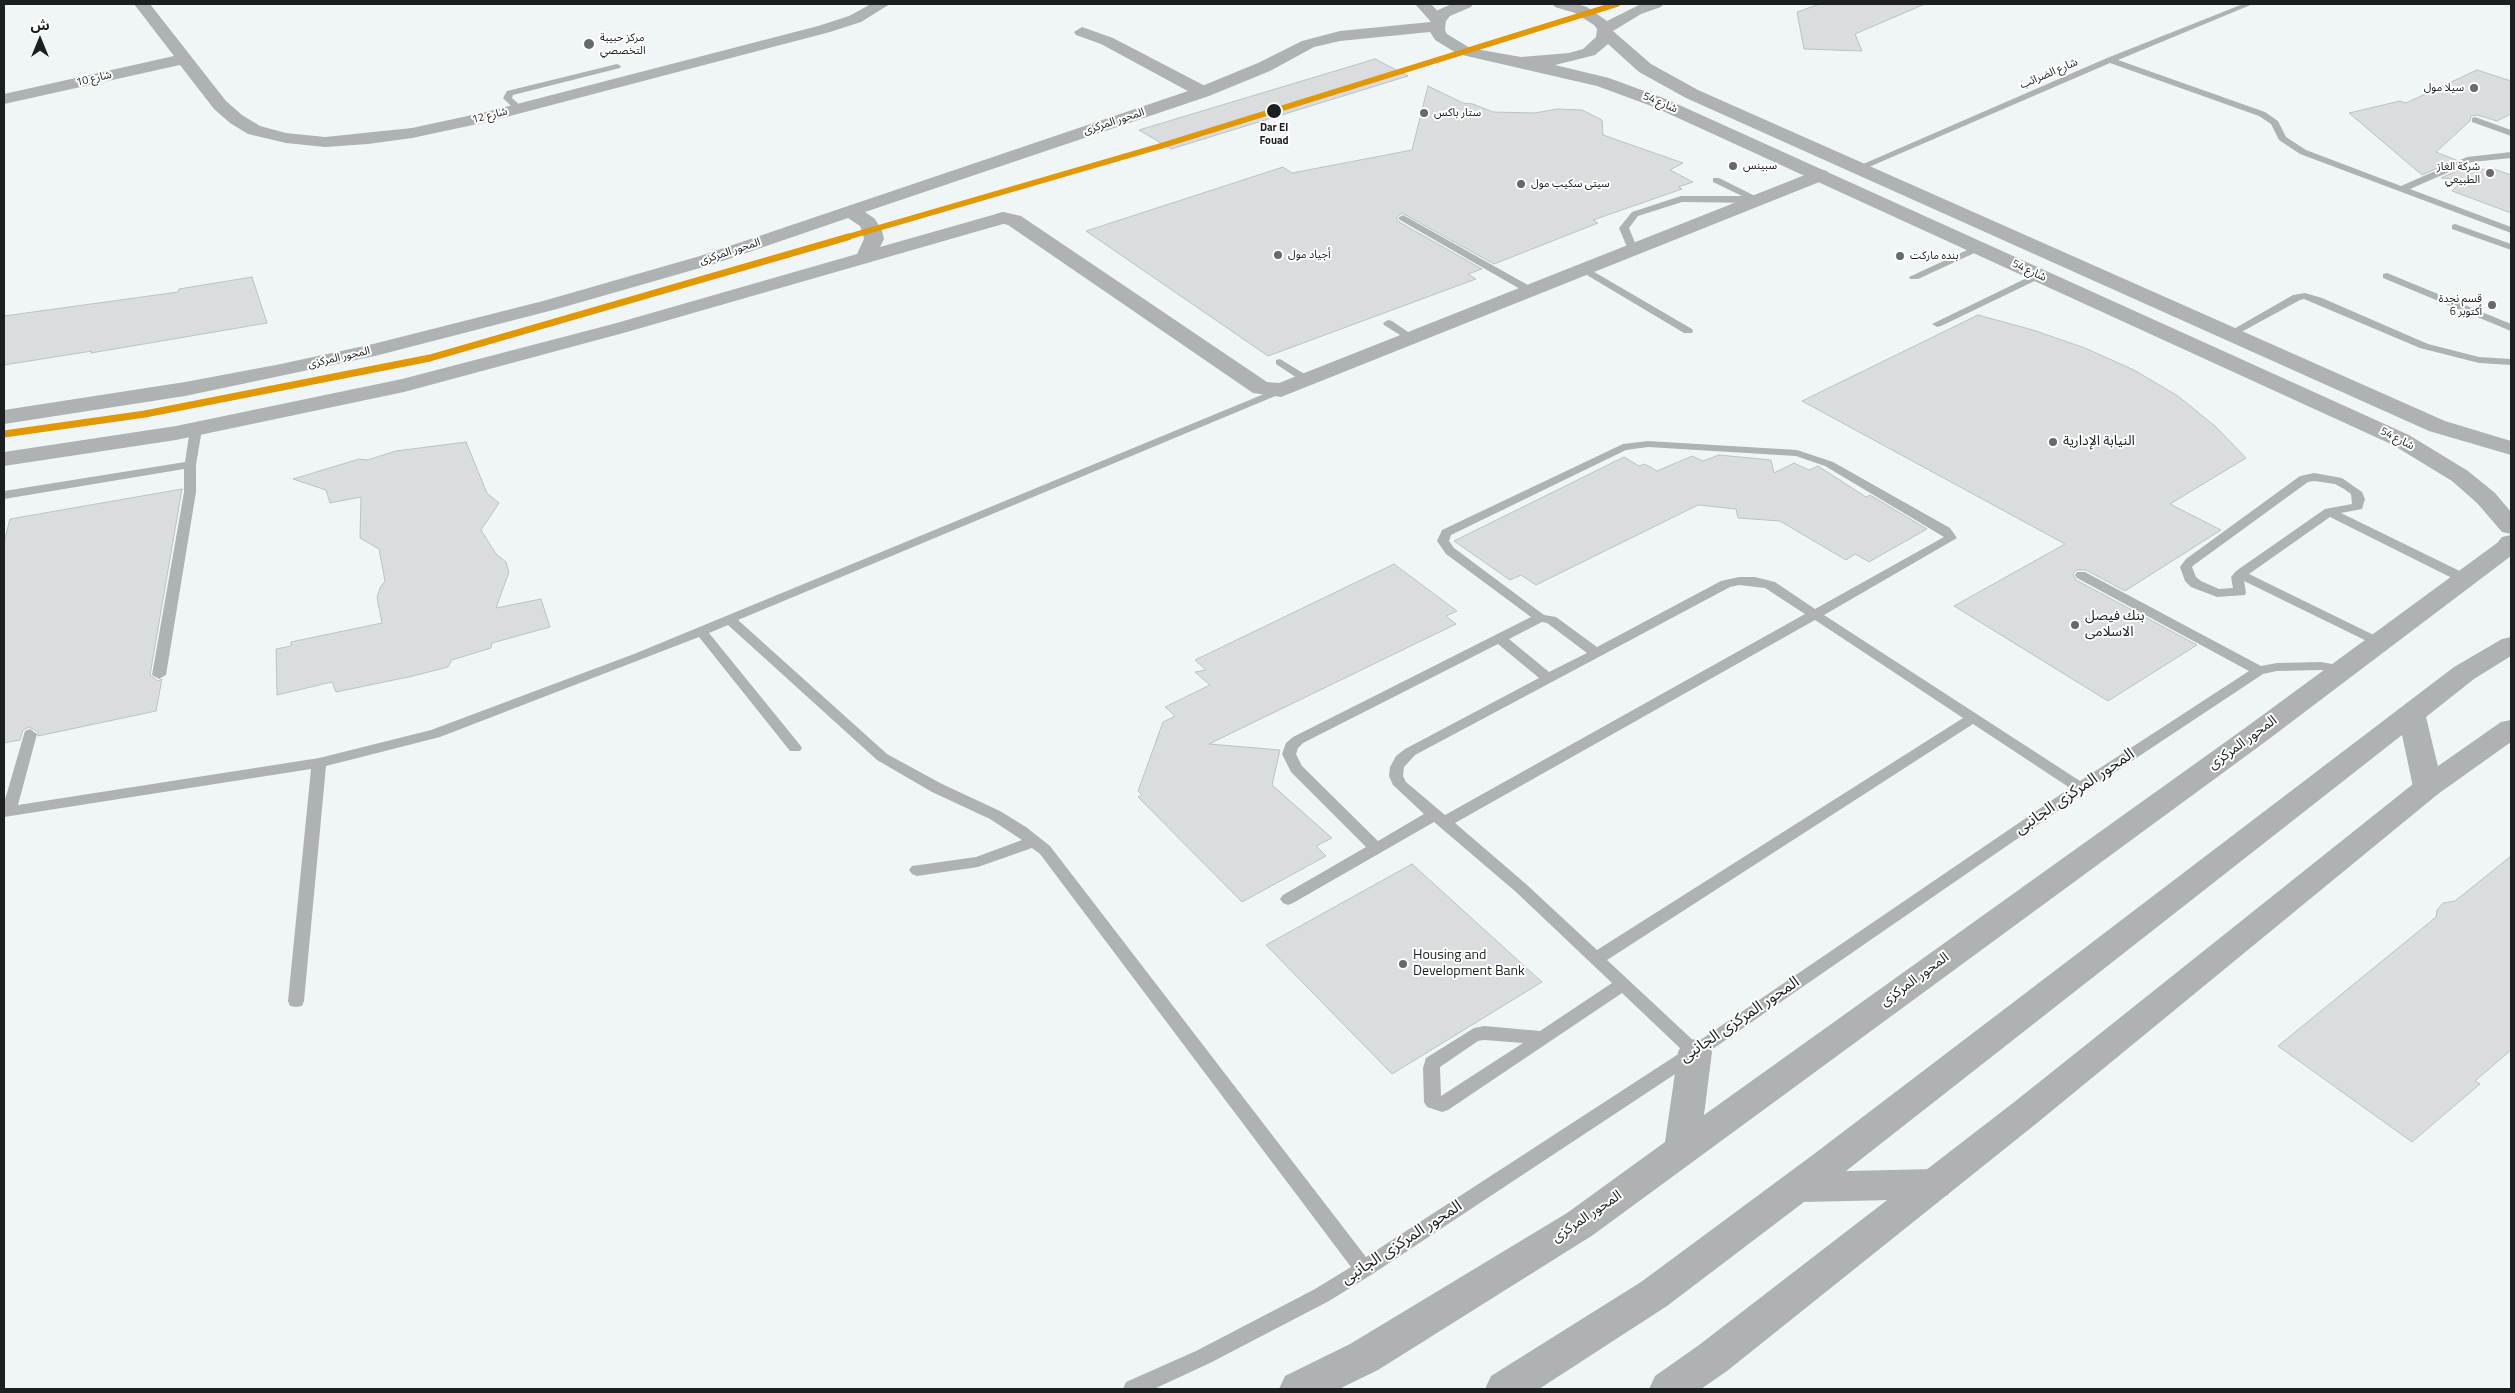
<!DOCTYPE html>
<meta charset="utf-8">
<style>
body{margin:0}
#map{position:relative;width:2515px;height:1393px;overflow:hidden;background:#f0f6f8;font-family:"Titillium Web","Noto Sans Arabic",sans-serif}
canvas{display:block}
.frame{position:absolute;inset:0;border:5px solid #1b1f20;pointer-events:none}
.north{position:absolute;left:15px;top:15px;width:50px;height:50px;-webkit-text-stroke:4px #fff;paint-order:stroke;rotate:0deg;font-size:14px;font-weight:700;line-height:20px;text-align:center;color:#1b1f20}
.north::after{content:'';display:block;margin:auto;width:18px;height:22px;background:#1b1f20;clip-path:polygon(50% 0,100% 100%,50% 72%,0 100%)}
</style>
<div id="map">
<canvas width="2515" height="1393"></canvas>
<div class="frame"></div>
<div class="north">ش</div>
</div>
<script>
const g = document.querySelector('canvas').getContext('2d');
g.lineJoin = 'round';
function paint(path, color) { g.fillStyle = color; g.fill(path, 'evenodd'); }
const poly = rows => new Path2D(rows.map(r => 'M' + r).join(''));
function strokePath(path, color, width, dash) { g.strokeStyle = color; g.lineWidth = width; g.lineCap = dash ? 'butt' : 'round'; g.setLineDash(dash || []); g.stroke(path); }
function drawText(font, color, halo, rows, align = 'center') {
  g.font = font + ' "Titillium Web","Noto Sans Arabic",sans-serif'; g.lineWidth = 4; g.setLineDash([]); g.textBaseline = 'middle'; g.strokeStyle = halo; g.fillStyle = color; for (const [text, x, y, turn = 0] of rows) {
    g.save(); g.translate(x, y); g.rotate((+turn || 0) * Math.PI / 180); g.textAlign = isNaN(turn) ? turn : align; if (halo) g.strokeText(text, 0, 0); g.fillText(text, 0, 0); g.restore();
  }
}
const building = poly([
 [1820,4,1925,4,1855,34,1862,51,1804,49,1797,12,1820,4],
 [1375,59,1408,76,1171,149,1139,130,1375,59],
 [2477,70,2511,81,2511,114,2497,121,2477,115,2471,116,2470,121,2436,152,2456,160,2422,175,2349,113,2400,101,2406,103,2477,70],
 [1428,86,1463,103,1473,104,1493,112,1535,113,1557,109,1582,110,1602,120,1603,135,1683,163,1670,170,1693,182,1678,187,1682,189,1593,220,1598,223,1494,264,1402,213,1396,218,1399,222,1482,269,1468,274,1476,279,1268,356,1086,231,1283,167,1292,173,1412,150,1428,86],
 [2470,165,2488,171,2494,169,2511,175,2511,213,2452,191,2463,180,2441,178,2470,165],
 [252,277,267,323,91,353,92,351,4,365,4,316,178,292,179,289,252,277],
 [1978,315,2033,330,2085,348,2134,370,2178,396,2215,426,2246,458,2170,504,2221,530,2125,591,2086,570,2077,570,2073,574,2076,580,2197,645,2108,701,1954,606,2065,544,1802,401,1978,315],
 [466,442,487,493,499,503,481,530,496,554,506,562,509,572,496,608,541,599,550,627,492,643,491,648,452,660,448,667,413,676,336,692,332,682,277,695,276,649,291,646,291,642,382,623,377,598,380,588,385,581,379,549,360,538,361,497,330,503,326,490,293,479,359,459,367,460,396,451,466,442],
 [1719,455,1771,460,1774,473,1794,463,1809,470,1818,466,1866,497,1870,495,1927,529,1869,562,1855,554,1846,560,1780,521,1738,518,1736,509,1698,505,1536,585,1521,575,1510,580,1454,541,1624,457,1639,466,1645,464,1657,471,1692,456,1703,461,1719,455],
 [182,489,150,675,158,681,162,679,156,711,38,736,38,732,29,727,23,730,20,740,4,743,4,542,10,519,182,489],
 [1394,564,1457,611,1446,616,1456,624,1209,744,1280,750,1272,785,1332,838,1316,846,1326,856,1242,902,1138,797,1142,795,1138,791,1163,722,1175,716,1165,707,1210,685,1195,672,1206,670,1195,660,1394,564],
 [2511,856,2511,1050,2475,1081,2480,1084,2412,1142,2278,1046,2436,917,2437,910,2443,903,2455,901,2511,856],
 [1412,864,1542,982,1392,1074,1266,945,1412,864]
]);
const service = poly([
 [2243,4,2253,4,2118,60,2265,112,2278,121,2286,137,2306,150,2401,186,2467,157,2511,152,2511,158,2472,162,2410,189,2511,227,2511,233,2300,154,2279,140,2271,124,2259,116,2110,63,1862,170,1854,168,2107,58,2243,4],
 [617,64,621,66,620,68,513,95,512,98,522,107,522,111,516,111,503,98,507,91,617,64],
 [2475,117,2511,130,2511,136,2472,122,2472,118,2475,117],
 [1713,178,1719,178,1763,200,1758,203,1682,202,1638,216,1629,228,1638,250,1629,252,1619,228,1632,212,1681,196,1742,196,1713,182,1713,178],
 [1403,215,1535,289,1536,291,1535,293,1527,293,1400,220,1398,218,1403,215],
 [2455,224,2511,244,2511,250,2452,229,2452,225,2455,224],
 [1978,245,1983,248,1981,250,1918,279,1910,279,1909,277,1978,245],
 [1584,266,1692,329,1693,331,1692,333,1684,333,1580,271,1580,267,1584,266],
 [2039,272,2044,275,2043,277,1941,326,1937,327,1932,324,2039,272],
 [2387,273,2511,324,2511,331,2383,278,2383,274,2387,273],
 [2305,293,2322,298,2428,344,2479,357,2511,359,2511,365,2479,363,2420,348,2304,299,2300,300,2234,336,2226,336,2225,334,2293,295,2305,293],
 [1388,320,1392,321,1417,338,1412,341,1408,340,1384,325,1383,323,1388,320],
 [1280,359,1311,378,1311,382,1303,382,1276,364,1276,360,1280,359],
 [1281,387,1285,388,1285,392,738,620,887,754,942,784,1000,811,1026,827,1050,846,1366,1257,1683,1051,1622,993,1448,1110,1442,1112,1427,1107,1424,1102,1423,1068,1426,1058,1474,1028,1484,1026,1540,1031,1612,983,1516,892,1434,822,1293,903,1288,905,1283,903,1280,899,1283,895,1366,847,1291,772,1282,754,1286,743,1293,737,1531,617,1446,554,1437,541,1442,530,1623,444,1648,441,1797,450,1833,462,1950,528,1957,538,1824,615,2080,781,2249,671,2077,578,2075,575,2077,572,2085,572,2261,666,2277,663,2321,662,2349,667,2351,670,2344,674,2321,670,2277,671,2263,674,2085,792,1701,1057,1371,1275,1329,1301,1210,1363,1154,1389,1123,1389,1126,1382,1196,1351,1315,1289,1351,1267,1040,854,1032,848,978,867,917,876,912,874,909,870,912,866,976,857,1022,840,990,819,932,792,877,760,728,625,709,633,800,745,802,748,800,751,790,751,699,637,440,737,326,766,304,1001,302,1006,296,1007,290,1006,288,1001,311,769,4,817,4,803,25,731,30,729,37,734,18,805,319,758,431,730,634,654,1281,387],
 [1648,447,1796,456,1825,466,1944,537,1815,609,1775,582,1755,577,1739,577,1721,581,1597,647,1556,617,1544,615,1454,548,1449,541,1451,535,1626,450,1648,447],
 [1739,585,1765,588,1805,614,1445,815,1406,782,1403,776,1404,767,1415,755,1730,587,1739,585],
 [1815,620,1963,718,1597,950,1526,884,1455,823,1815,620],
 [1542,622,1547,623,1587,653,1549,672,1509,639,1542,622],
 [1498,644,1539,678,1405,749,1396,756,1390,767,1389,776,1393,785,1424,814,1378,841,1302,766,1296,754,1298,748,1303,743,1498,644],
 [1973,724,2070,788,1696,1043,1607,960,1973,724],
 [1484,1040,1523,1043,1441,1096,1440,1067,1478,1041,1484,1040],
 [196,426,202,429,196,465,196,492,166,675,159,679,152,675,184,492,184,469,4,499,4,491,185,462,190,429,196,426],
 [2314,473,2342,478,2362,492,2365,499,2362,509,2341,513,2470,576,2471,579,2470,582,2460,582,2330,517,2249,574,2384,640,2386,643,2379,647,2244,581,2246,592,2245,595,2217,597,2191,587,2185,581,2180,567,2186,559,2300,476,2314,473],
 [2314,481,2335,484,2344,489,2351,494,2352,504,2325,509,2236,571,2231,577,2233,588,2219,589,2201,581,2196,577,2192,567,2194,565,2308,482,2314,481]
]);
const minor = poly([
 [134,4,150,4,226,101,242,115,260,126,286,133,325,137,412,128,486,112,818,26,849,16,871,4,890,4,861,22,830,32,487,122,412,138,368,144,325,147,286,143,248,134,230,123,214,109,180,65,4,104,4,94,174,56,134,4],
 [1415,4,1431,4,1446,20,1438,25,1432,23,1415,4],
 [1082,27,1113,38,1209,88,1212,92,1209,96,1197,96,1101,44,1076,35,1074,32,1082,27],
 [1820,169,1827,171,1829,175,1827,179,1281,397,1253,393,1008,225,996,222,993,218,996,214,1003,212,1021,216,1267,382,1279,383,1820,169]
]);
const tertiary = poly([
 [2511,720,2511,742,2438,794,2037,1123,1727,1371,1701,1389,1649,1389,1655,1376,1699,1345,2013,1103,2418,780,2501,722,2511,720]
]);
const secondary = poly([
 [1452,4,1473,4,1471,7,1450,16,1446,21,1445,30,1447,34,1470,48,1521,57,1569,53,1583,49,1596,37,1597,29,1594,25,1575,13,1555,7,1553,4,1577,4,1587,7,1607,21,1641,4,1663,4,1661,7,1641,14,1613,31,1651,64,1698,90,2445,421,2511,441,2511,455,2429,431,1686,98,1639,72,1608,44,1595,55,1555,65,1609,78,1666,99,2409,435,2468,471,2495,493,2511,512,2511,534,2502,532,2477,503,2452,481,2393,445,1654,107,1597,86,1458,54,1435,40,1430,32,1340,41,1314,47,1270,71,1209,96,865,212,875,219,882,231,884,239,880,247,1003,212,1010,214,1013,218,1010,222,627,332,404,392,176,440,4,466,4,452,176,426,402,379,613,324,857,254,864,239,862,231,860,226,848,218,714,264,557,309,375,356,185,396,4,424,4,410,185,382,281,364,373,344,543,301,700,256,1197,88,1258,63,1302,41,1340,31,1430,22,1438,10,1452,4],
 [2511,535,2511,556,2265,742,1593,1235,1378,1370,1339,1389,1279,1389,1285,1376,1350,1344,1567,1213,1665,1142,1678,1052,1683,1042,1695,1039,1707,1042,1712,1052,1704,1115,2245,728,2497,543,2502,537,2511,535],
 [2511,637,2511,656,2474,679,2426,717,2443,787,2438,794,2428,797,2418,794,2413,787,2402,735,1846,1171,1935,1169,1948,1173,1953,1184,1948,1195,1935,1199,1804,1202,1667,1306,1539,1389,1485,1389,1491,1376,1641,1282,1814,1154,2454,667,2502,639,2511,637]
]);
const metro1Far1 = poly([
 [844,238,1164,145,1617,4]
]);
const metro1 = poly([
 [4,434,145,414,430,358,848,237]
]);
const markers = [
 [589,44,6,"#666a6c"],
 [2474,88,5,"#666a6c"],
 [1274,111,8,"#1b1f20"],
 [1424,113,5,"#666a6c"],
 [1733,166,5,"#666a6c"],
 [2490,173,5,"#666a6c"],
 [1521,184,5,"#666a6c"],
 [1278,255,5,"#666a6c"],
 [1900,256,5,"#666a6c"],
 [2492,305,5,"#666a6c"],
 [2053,442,5,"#666a6c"],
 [2075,625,5,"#666a6c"],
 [1403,964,5,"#666a6c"]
];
const farPoinames = [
 ["مركز حبيبة",600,38],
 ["التخصصي",600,51],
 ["سيلا مول",2464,88,"right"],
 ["ستار باكس",1434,113],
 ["سبينس",1743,166],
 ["شركة الغاز",2480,167,"right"],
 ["الطبيعي",2480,180,"right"],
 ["سيتى سكيب مول",1531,184],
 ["أجياد مول",1288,255],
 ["بنده ماركت",1910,256],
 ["قسم نجدة",2482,299,"right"],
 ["6 أكتوبر",2482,312,"right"]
];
const farStreetnames = [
 ["شارع الضرائب",2049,74,-23],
 ["شارع 10",94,79,-13],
 ["شارع 54",1660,103,23],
 ["شارع 12",490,116,-14],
 ["المحور المركزى",1114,122,-18],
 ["المحور المركزى",730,252,-18],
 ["شارع 54",2029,271,25],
 ["المحور المركزى",339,358,-13],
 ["شارع 54",2397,439,27]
];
const farStopnames = [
 ["Dar El",1274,128],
 ["Fouad",1274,141]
];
const poiNames = [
 ["النيابة الإدارية",2063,442],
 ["بنك فيصل",2085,617],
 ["الاسلامى",2085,633],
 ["Housing and",1413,956],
 ["Development Bank",1413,972]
];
const streetNames = [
 ["المحور المركزى",2243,743,-36],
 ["المحور المركزى",1915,980,-36],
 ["المحور المركزى",1587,1217,-34]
];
const nearStreetnames = [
 ["المحور المركزى الجانبى",2075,792,-34],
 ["المحور المركزى الجانبى",1740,1020,-34],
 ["المحور المركزى الجانبى",1402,1243,-33]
];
paint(building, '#d9dde0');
strokePath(building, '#bdc1c3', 1);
paint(service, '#afb2b2');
paint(minor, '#afb2b2');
paint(tertiary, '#afb2b2');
paint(secondary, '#afb2b2');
strokePath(metro1Far1, '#e19803', 5.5);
strokePath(metro1, '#e19803', 7);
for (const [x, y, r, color] of markers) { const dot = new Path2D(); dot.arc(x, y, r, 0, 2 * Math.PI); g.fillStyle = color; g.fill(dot); strokePath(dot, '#fff', 2); }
drawText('11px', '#1b1f20', '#fff', farPoinames, 'left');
drawText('11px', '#1b1f20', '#fff', farStreetnames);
drawText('bold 11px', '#1b1f20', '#fff', farStopnames);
drawText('14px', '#1b1f20', '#fff', poiNames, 'left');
drawText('14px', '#1b1f20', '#fff', streetNames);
drawText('16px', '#1b1f20', '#fff', nearStreetnames);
</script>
